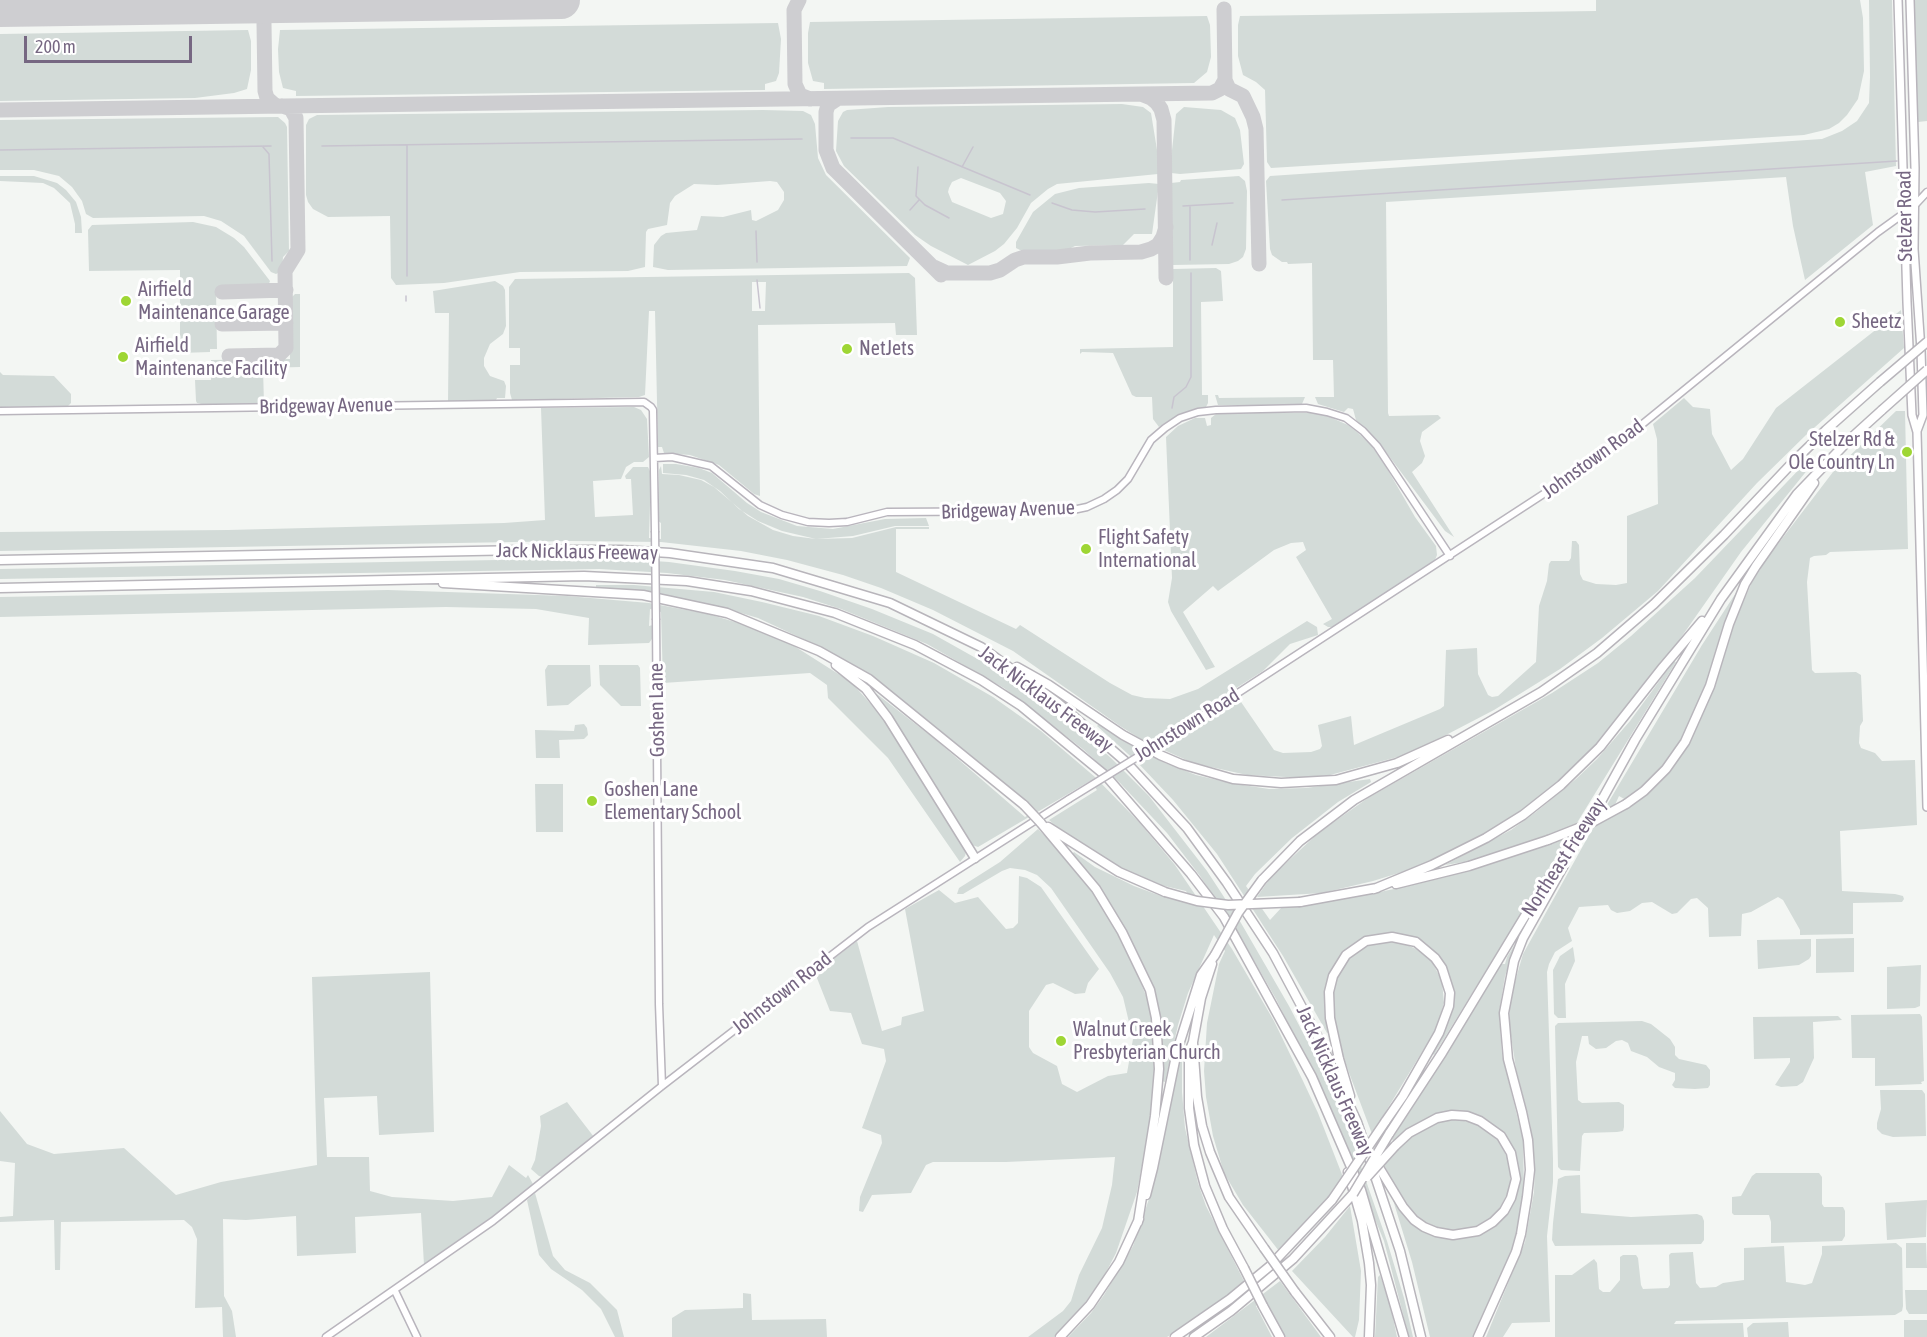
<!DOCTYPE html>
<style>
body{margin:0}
#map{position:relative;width:1927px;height:1337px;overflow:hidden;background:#f3f6f3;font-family:"Asap Condensed",sans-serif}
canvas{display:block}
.scale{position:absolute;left:24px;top:36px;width:168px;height:27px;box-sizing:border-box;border:3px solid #766782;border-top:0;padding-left:8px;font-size:18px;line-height:21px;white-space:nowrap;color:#766782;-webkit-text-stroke:4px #fff;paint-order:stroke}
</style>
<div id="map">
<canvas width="1927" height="1337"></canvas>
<div class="scale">200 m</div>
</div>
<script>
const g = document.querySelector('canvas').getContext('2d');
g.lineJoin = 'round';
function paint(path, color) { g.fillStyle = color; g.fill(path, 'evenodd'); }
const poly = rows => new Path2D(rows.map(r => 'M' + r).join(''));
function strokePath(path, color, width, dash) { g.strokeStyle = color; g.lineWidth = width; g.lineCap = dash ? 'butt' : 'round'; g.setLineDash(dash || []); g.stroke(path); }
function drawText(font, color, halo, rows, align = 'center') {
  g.font = font + ' "Asap Condensed",sans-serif'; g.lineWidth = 6; g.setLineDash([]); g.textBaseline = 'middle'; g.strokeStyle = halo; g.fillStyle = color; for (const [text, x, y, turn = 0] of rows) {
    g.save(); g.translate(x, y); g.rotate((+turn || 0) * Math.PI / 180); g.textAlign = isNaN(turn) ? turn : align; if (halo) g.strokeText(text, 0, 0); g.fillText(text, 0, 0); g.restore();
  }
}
const green = poly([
 [1596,0,1860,0,1863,18,1864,71,1858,99,1847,115,1839,123,1829,129,1804,135,1271,168,1267,162,1265,90,1256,82,1243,75,1238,56,1238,25,1240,16,1596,11],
 [1869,0,1892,0,1896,166,1865,172,1873,225,1805,280,1793,226,1786,177,1386,202,1388,413,1389,416,1438,415,1441,418,1422,432,1420,441,1425,456,1422,463,1412,472,1454,537,1445,531,1380,444,1356,420,1353,409,1348,408,1344,412,1318,404,1315,397,1334,397,1333,360,1313,360,1312,263,1288,264,1287,262,1282,262,1272,255,1270,249,1266,181,1270,176,1822,139,1842,131,1857,121,1869,103,1870,77],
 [1912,0,1927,0,1927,121,1918,122],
 [1207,16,1210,25,1211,57,1207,72,1194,83,824,89,824,83,813,81,808,63,808,33,810,22],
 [778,23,781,39,779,73,776,81,765,84,765,90,296,96,296,91,283,88,279,72,278,49,280,30],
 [248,30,251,41,251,70,247,89,234,93,195,98,0,101,0,34],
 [1122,104,1143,107,1151,113,1158,156,1158,174,1057,184,1048,189,1031,203,1017,228,1004,244,995,251,968,265,931,246,915,235,844,166,836,151,838,121,843,112,847,110,888,107],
 [961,178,1000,193,1006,201,1003,214,991,218,952,202,948,192,949,188,952,182],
 [1184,107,1221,110,1235,118,1240,130,1244,164,1241,169,1180,174,1171,173,1171,159,1176,114],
 [763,110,803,111,811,115,815,124,818,158,826,175,910,258,907,266,668,270,653,267,654,245,661,236,666,233,697,230,701,216,723,217,751,210,752,220,756,221,778,210,784,200,784,192,777,182,770,181,717,185,694,184,675,196,670,203,667,225,648,229,646,232,645,267,628,271,520,272,444,283,396,285,391,278,390,216,328,217,313,209,308,202,306,195,306,125,309,119,317,115],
 [278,117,285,123,287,127,289,251,283,257,282,271,276,274,271,272,244,236,221,221,204,216,93,218,86,214,82,201,72,187,59,176,34,170,0,170,0,120],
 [0,176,34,176,57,183,66,190,76,202,81,217,82,233,75,233,75,224,70,203,54,188,43,183,0,181],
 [1239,176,1245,181,1247,191,1246,249,1243,257,1238,261,1229,264,1173,265,1171,183,1180,182,1181,180],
 [1149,183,1159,184,1152,234,1134,234,1123,245,1075,246,1067,250,1022,251,1016,248,1016,242,1033,212,1055,194,1079,188],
 [193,222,216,227,234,238,244,247,270,281,268,286,264,288,216,290,217,349,210,349,210,352,180,353,180,270,89,271,88,230,92,225],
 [1216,268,1221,271,1223,301,1201,302,1202,395,1208,395,1208,403,1206,407,1179,414,1159,427,1153,419,1152,397,1136,397,1132,395,1113,353,1082,352,1080,354,1080,349,1173,347,1173,269],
 [909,273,915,278,917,335,896,335,895,323,758,325,760,496,754,494,719,465,690,455,664,453,662,447,658,447,655,311,649,311,645,395,639,397,512,400,510,393,510,365,520,365,520,348,509,348,509,287,515,279],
 [752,282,766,282,765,311,752,311],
 [495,281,503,286,505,290,506,326,503,334,490,344,484,358,484,366,490,376,504,381,506,386,505,398,497,398,496,400,448,401,449,313,435,313,433,291],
 [295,294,300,294,300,367,263,368,264,404,206,405,197,403,196,401,195,380,211,380,211,360,290,359,289,300],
 [1901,310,1904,348,1806,435,1757,483,1658,591,1602,638,1560,669,1494,710,1423,747,1405,755,1330,775,1305,778,1247,775,1193,763,1144,741,1120,726,1013,651,933,610,881,588,843,575,787,560,741,551,661,542,571,541,0,551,0,532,228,530,504,523,545,520,541,408,634,407,641,410,647,419,649,457,643,462,634,462,626,467,621,479,593,481,595,517,633,515,631,479,626,479,625,476,633,467,648,467,651,473,649,538,661,539,661,523,658,521,659,470,661,466,662,474,679,475,701,480,714,487,748,516,773,530,793,536,816,539,782,531,758,521,739,509,720,491,704,480,686,475,663,473,663,464,676,464,699,468,712,473,747,503,761,512,797,526,833,529,885,519,926,518,929,526,895,526,853,536,816,539,852,538,896,527,929,527,929,529,896,529,896,572,1016,629,1020,625,1110,683,1132,695,1145,698,1170,699,1198,689,1307,621,1317,627,1318,635,1290,644,1263,671,1154,740,1165,748,1239,699,1274,750,1283,753,1311,752,1320,749,1322,746,1318,725,1351,716,1354,745,1440,709,1444,706,1446,650,1477,648,1478,674,1488,695,1492,697,1498,696,1536,662,1539,606,1547,581,1549,564,1551,561,1569,561,1571,558,1572,541,1576,541,1579,545,1580,574,1583,580,1596,584,1616,585,1627,583,1627,516,1658,504,1657,439,1653,424,1684,398,1693,407,1710,409,1712,434,1731,470,1743,459,1776,408],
 [0,372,3,375,54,376,71,394,71,403,68,406,0,407],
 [1215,395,1218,395,1219,398,1305,397,1302,404,1298,405,1218,405],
 [1896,411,1905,411,1908,549,1830,552,1826,555,1814,556,1810,558,1807,582,1812,670,1815,673,1856,672,1861,675,1863,721,1860,726,1859,743,1861,748,1875,753,1882,761,1915,760,1917,825,1840,831,1842,891,1895,894,1903,896,1904,899,1902,902,1853,903,1853,934,1800,935,1800,930,1783,900,1778,897,1751,912,1742,914,1741,936,1709,937,1708,908,1697,898,1691,899,1677,913,1672,914,1652,902,1642,903,1630,911,1617,913,1611,910,1608,905,1579,907,1568,928,1572,941,1555,952,1549,964,1547,972,1553,1159,1553,1182,1547,1236,1550,1322,1512,1323,1503,1337,1486,1337,1525,1242,1534,1192,1535,1166,1530,1123,1516,1069,1509,1022,1510,999,1523,954,1589,835,1702,645,1741,585,1709,680,1677,750,1651,780,1626,800,1619,796,1609,818,1639,800,1671,771,1680,757,1703,714,1733,626,1752,582,1768,557,1833,472],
 [1255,413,1311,413,1325,415,1348,425,1356,431,1371,445,1385,465,1415,517,1436,546,1437,555,1435,560,1333,627,1328,627,1323,624,1332,619,1296,557,1306,550,1303,542,1291,543,1274,550,1218,591,1213,586,1183,612,1215,667,1206,670,1171,611,1168,602,1172,578,1166,437,1178,426,1195,418,1205,418,1207,426,1211,425,1211,418,1216,414],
 [1809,459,1813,463,1741,552,1661,666,1591,752,1555,785,1515,816,1467,844,1415,868,1373,881,1322,893,1257,897,1271,877,1314,837,1331,824,1368,798,1552,693,1598,663,1631,636,1695,578],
 [608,558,669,562,735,571,779,579,820,591,872,609,933,634,990,666,1071,723,1111,758,1149,796,1207,871,1241,923,1289,1006,1325,1075,1350,1135,1387,1241,1404,1298,1413,1337,1409,1337,1384,1241,1321,1090,1276,999,1249,952,1200,876,1167,833,1120,783,1084,750,1004,688,927,644,841,609,803,597,725,580,667,573,599,569,0,579,0,569],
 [596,585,634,585,714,592,762,602,819,616,873,636,934,663,993,697,1041,731,1095,777,1139,822,1175,865,1232,949,1274,1021,1303,1081,1318,1113,1343,1177,1327,1199,1279,1251,1243,1205,1224,1173,1213,1136,1206,1097,1204,1071,1207,1023,1219,964,1225,951,1214,935,1188,993,1178,1025,1165,1082,1162,1081,1152,994,1102,892,1072,854,1074,852,1095,867,1134,886,1161,896,1193,902,1186,891,1156,884,1128,872,1098,856,1067,836,1049,820,1097,790,1090,781,978,847,972,845,871,693,873,691,936,740,1025,817,1036,810,894,694,867,674,829,651,758,618,717,606,670,597,596,589],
 [388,590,567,596,649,603,708,614,752,627,791,644,851,682,887,722,966,852,965,856,960,862,888,758,828,698,827,685,810,673,663,683,661,612,650,609,649,626,653,625,652,639,649,643,588,645,589,618,536,609,446,607,0,617,0,597],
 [1674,661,1676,662,1434,1055,1432,1053,1451,1009,1433,952,1395,934,1373,935,1348,948,1337,960,1327,980,1325,1003,1329,1032,1327,1033,1283,956,1217,854,1173,800,1138,763,1097,726,1099,724,1131,745,1165,763,1196,775,1230,783,1269,789,1306,788,1370,779,1371,782,1338,802,1292,838,1255,874,1246,886,1270,920,1282,907,1375,893,1408,886,1472,870,1552,843,1556,832,1471,861,1445,865,1511,830,1536,812,1576,779,1597,759,1630,721],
 [548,665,590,665,591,686,568,705,547,706,545,670],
 [599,665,638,665,640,668,641,706,621,706,600,685],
 [584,724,587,728,588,735,584,739,559,740,560,758,536,758,535,730,574,731,575,725],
 [535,784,563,784,563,832,536,832],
 [1038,829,1060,851,1086,882,1125,945,1147,998,1154,1030,1156,1076,1154,1102,1137,1192,1116,1253,1103,1278,1091,1295,1071,1321,1054,1337,1028,1337,1063,1311,1071,1301,1079,1275,1102,1228,1112,1185,1115,1157,1006,1162,933,1162,926,1165,911,1193,872,1195,863,1212,859,1211,860,1197,882,1143,881,1135,862,1128,886,1061,884,1049,862,1044,851,1013,830,1011,815,973,857,941,882,1031,901,1025,902,1017,924,1011,905,909,939,890,955,903,978,897,1006,929,1013,928,1018,923,1019,876,1027,878,1041,887,1099,969,1088,983,1085,993,1075,994,1053,983,1046,985,1029,1011,1029,1047,1033,1053,1057,1066,1062,1084,1077,1092,1108,1076,1127,1073,1133,1039,1123,997,1110,973,1051,888,1037,875,1025,870,1010,868,1002,871,963,894,957,894,959,888,1000,862],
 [1854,938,1854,972,1816,973,1816,939],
 [1518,939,1505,976,1499,1013,1502,1054,1523,1140,1524,1189,1522,1211,1509,1260,1480,1320,1475,1337,1430,1337,1412,1262,1393,1200,1395,1200,1429,1233,1452,1238,1471,1237,1480,1233,1501,1219,1518,1171,1497,1128,1478,1116,1431,1117,1420,1122,1394,1143,1392,1139,1501,964,1505,964,1507,957],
 [1811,939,1811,956,1809,959,1799,965,1758,969,1757,940],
 [1384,941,1403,943,1416,949,1432,962,1442,981,1444,1003,1436,1029,1372,1134,1342,1054,1332,1007,1332,991,1336,977,1350,957,1369,945],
 [1573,947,1575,961,1565,984,1566,1018,1558,1018,1554,1014,1553,970,1560,956],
 [1921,965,1920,1006,1915,1008,1887,1009,1887,967],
 [430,972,434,1132,379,1135,377,1096,324,1098,327,1157,369,1157,370,1191,392,1197,453,1201,492,1197,509,1165,526,1178,528,1175,533,1184,500,1212,424,1265,421,1213,355,1217,356,1253,297,1256,296,1216,246,1220,223,1219,224,1296,232,1311,236,1337,223,1337,222,1307,195,1308,197,1239,192,1227,184,1220,61,1222,60,1270,55,1270,54,1220,0,1222,0,1217,13,1216,15,1163,0,1161,0,1111,27,1144,54,1154,124,1148,176,1195,221,1182,317,1165,312,977],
 [1920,1014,1922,1017,1924,1081,1921,1082,1922,1084,1875,1086,1875,1058,1852,1058,1851,1015],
 [1838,1016,1842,1020,1813,1022,1814,1058,1803,1082,1797,1086,1781,1087,1775,1085,1790,1062,1790,1058,1754,1059,1753,1017],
 [1642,1021,1651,1024,1670,1039,1675,1047,1675,1055,1679,1059,1706,1065,1710,1070,1710,1085,1708,1088,1695,1089,1675,1088,1672,1085,1675,1080,1675,1073,1659,1067,1647,1057,1631,1051,1628,1043,1622,1040,1616,1041,1606,1048,1596,1049,1589,1044,1588,1036,1582,1036,1576,1062,1578,1100,1582,1103,1619,1102,1624,1105,1624,1127,1623,1131,1617,1132,1584,1133,1582,1136,1580,1171,1561,1170,1558,1167,1555,1026,1558,1023],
 [1180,1059,1182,1060,1182,1092,1185,1128,1198,1183,1206,1206,1245,1283,1187,1326,1167,1337,1068,1337,1091,1313,1104,1295,1133,1246,1152,1190],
 [1880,1090,1922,1090,1925,1094,1926,1136,1893,1137,1882,1134,1877,1129,1877,1123,1881,1109],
 [567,1102,594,1137,542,1177,539,1176,531,1169,535,1160,541,1126,540,1116],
 [1450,1118,1474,1123,1492,1133,1499,1140,1510,1164,1510,1187,1500,1209,1493,1217,1474,1229,1464,1231,1442,1231,1428,1225,1419,1219,1404,1202,1384,1165,1409,1137,1428,1125],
 [1756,1173,1819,1173,1822,1177,1822,1204,1824,1207,1843,1207,1845,1211,1845,1236,1842,1241,1771,1243,1771,1222,1769,1215,1734,1215,1732,1213,1732,1197,1741,1196,1752,1176],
 [1565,1176,1580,1175,1581,1213,1631,1217,1697,1214,1702,1216,1704,1221,1704,1240,1701,1244,1555,1246,1552,1240,1553,1223,1558,1179],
 [535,1193,553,1256,565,1270,590,1283,617,1310,624,1337,615,1337,601,1309,582,1290,551,1269,539,1255,527,1200],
 [1927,1200,1926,1237,1887,1240,1885,1203],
 [1350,1206,1361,1271,1359,1320,1355,1337,1353,1337,1292,1271,1325,1237],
 [1896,1243,1902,1248,1903,1306,1902,1311,1895,1315,1676,1321,1674,1324,1743,1323,1744,1337,1555,1337,1555,1275,1572,1275,1594,1259,1597,1263,1599,1289,1603,1292,1610,1292,1620,1280,1620,1257,1623,1255,1636,1255,1638,1258,1641,1285,1643,1289,1668,1288,1670,1285,1669,1255,1671,1253,1693,1252,1696,1283,1700,1288,1716,1287,1723,1283,1744,1280,1744,1248,1784,1246,1786,1282,1805,1285,1812,1283,1822,1254,1822,1246],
 [1906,1243,1926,1243,1927,1268,1906,1268],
 [1380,1275,1391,1308,1397,1337,1375,1337,1378,1277],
 [1280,1281,1321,1337,1284,1337,1264,1298,1256,1306,1272,1337,1206,1337],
 [1905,1290,1927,1290,1927,1314,1909,1314,1906,1309],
 [743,1293,751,1294,752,1320,826,1319,827,1337,672,1337,672,1318,685,1310,743,1308],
 [1904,1320,1927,1320,1927,1337,1904,1337],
 [1788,1322,1789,1337,1748,1337,1747,1328,1753,1323]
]);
const stream = poly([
 [851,138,893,138,1030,195],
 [407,145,407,276],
 [322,146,802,139],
 [263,147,269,154,272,261],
 [0,150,271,146],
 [918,167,916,196,925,205,949,218],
 [962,167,973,147],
 [1282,200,1897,161],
 [1052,203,1072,210,1095,212,1145,209],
 [1183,206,1233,203],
 [1190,206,1190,260],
 [910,210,919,200],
 [756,231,757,262],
 [1212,245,1217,223],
 [757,280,760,308],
 [406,301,406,296],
 [1172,408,1174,397,1186,387,1191,377,1191,273]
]);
const taxiway = poly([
 [317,0,335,3],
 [799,0,794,10,795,84,800,95,810,99],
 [246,4,260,9,264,16,264,23],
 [1224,9,1225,80,1229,89,1243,96,1253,117,1256,129,1259,264],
 [1141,94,1151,98,1157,103,1161,109,1164,120,1166,278],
 [837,99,828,105,826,112,826,150,833,168,941,275],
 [276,106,267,98,265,91,264,23,265,13,276,0],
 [0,110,1212,93,1220,89,1225,80],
 [934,267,947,273,990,273,1000,270,1015,260,1024,257,1057,257,1090,253,1141,252,1151,249,1158,245,1163,237,1166,227],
 [222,292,286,290],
 [222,324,286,323],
 [229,356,279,355,286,348,285,271,298,250,296,118,291,109,282,106]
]);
const runway = poly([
 [0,8,561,0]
]);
const secondary = poly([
 [0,411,644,402,651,407,653,410,655,531],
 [654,458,672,457,711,466,760,505,782,515,808,522,829,523,847,522,887,512,1068,511,1087,507,1104,499,1117,490,1128,479,1151,440,1165,428,1180,418,1198,412,1216,410,1306,408,1327,412,1346,418,1363,431,1377,446,1450,556],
 [656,620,659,1004,662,1086],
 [1178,732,1585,467,1629,435,1878,232,1914,206,1927,192],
 [395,1291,417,1337],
 [326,1337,493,1221,662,1086,868,927,1069,799]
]);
const primary = poly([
 [1898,0,1907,302,1912,415,1917,432,1927,807],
 [1910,0,1915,168,1914,249,1921,350,1923,415,1917,431]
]);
const highway = poly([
 [0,560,525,550,621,550,670,553,773,568,890,603,981,647,1058,703,1126,762,1187,828,1227,883,1273,953,1320,1041,1357,1122,1400,1251,1421,1337],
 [443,583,643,595,727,613,819,651,869,679,1024,805],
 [0,588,584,576,687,581,751,591,835,613,915,645,981,680,1021,706,1106,776,1191,874,1224,917,1312,1077,1361,1190,1404,1337],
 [836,665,866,689,888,718,975,858],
 [1017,667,1049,685,1123,735,1160,755,1181,764,1233,779,1281,783,1336,780,1397,763,1448,740],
 [1626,804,1644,791,1666,769,1685,742,1710,686,1729,624,1745,584,1756,566,1814,483],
 [1040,822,1096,889,1122,932,1150,990,1156,1018,1159,1069,1155,1116,1138,1222],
 [1048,827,1119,872,1165,892],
 [1262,880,1300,841,1354,800,1541,692,1597,653,1654,604,1724,535,1794,461,1826,430,1880,382],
 [1396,884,1469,866,1548,840],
 [1374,889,1432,865,1486,838,1523,815,1561,785,1600,747,1663,667,1702,621],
 [1300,902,1377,888],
 [1212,964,1201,998,1193,1042,1189,1052,1189,1108,1194,1145,1205,1186,1223,1229,1244,1268],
 [1193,1043,1197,1097,1202,1126,1210,1152,1229,1197,1264,1248],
 [1350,1096,1339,1059,1330,1018,1329,992,1333,976,1346,955,1366,941,1392,937,1416,942,1435,958,1442,968,1450,993,1449,1006,1439,1033,1403,1096,1385,1122],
 [1389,1134,1442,1053,1537,896,1598,807,1635,740,1721,599,1797,494,1850,439,1882,410],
 [1374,1159,1403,1207,1414,1220,1424,1227,1436,1232,1453,1235,1478,1231,1493,1222,1504,1211,1511,1198,1516,1179,1511,1153,1501,1136,1480,1121,1467,1116,1452,1115,1437,1118,1409,1133,1395,1146],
 [1348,1172,1362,1221,1369,1263,1371,1285,1369,1337],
 [1146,1195,1153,1168,1177,1051,1201,975,1215,955],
 [1295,1292,1330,1337],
 [1263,1306,1280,1337],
 [1060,1337,1090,1305,1119,1262,1139,1219],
 [1175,1337,1230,1299,1270,1266,1332,1200],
 [1194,1337,1231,1311,1293,1259,1353,1194],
 [1478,1337,1516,1252,1521,1234,1527,1197,1530,1170,1528,1140,1522,1112,1508,1059,1504,1013,1514,961,1523,938,1564,865]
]);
const secondaryBridge = poly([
 [655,531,656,620],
 [1069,799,1178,732]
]);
const highwayBridge = poly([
 [1880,382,1927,342],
 [1882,410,1927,370],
 [1024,805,1040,822],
 [1548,840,1591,823,1626,804],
 [1165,892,1197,901,1228,905,1300,902],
 [1215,955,1238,913,1262,880],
 [1367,1177,1395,1146],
 [1353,1194,1389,1134],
 [1332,1200,1385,1122],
 [1264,1248,1295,1292],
 [1244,1268,1263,1306]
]);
const markers = [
 [126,301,6,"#9ed634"],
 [1840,322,6,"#9ed634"],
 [847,349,6,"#9ed634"],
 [123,357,6,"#9ed634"],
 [1907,452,6,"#9ed634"],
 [1086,549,6,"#9ed634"],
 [592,801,6,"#9ed634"],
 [1061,1041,6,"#9ed634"]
];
const streetNames = [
 ["Stelzer Road",1905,216,-91],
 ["Bridgeway Avenue",326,406,-1],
 ["Johnstown Road",1593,459,-36],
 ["Bridgeway Avenue",1008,510,-2],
 ["Jack Nicklaus Freeway",577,552,1],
 ["Jack Nicklaus Freeway",1046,699,37],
 ["Goshen Lane",657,710,-91],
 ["Johnstown Road",1187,725,-32],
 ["Northeast Freeway",1564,857,-57],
 ["Johnstown Road",782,993,-38],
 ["Jack Nicklaus Freeway",1335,1081,66]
];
const poiNames = [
 ["Airfield",138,290],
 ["Maintenance Garage",138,313],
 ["Sheetz",1852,322],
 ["Airfield",135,346],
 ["Maintenance Facility",135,369],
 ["NetJets",859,349],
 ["Stelzer Rd &",1895,440,"right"],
 ["Ole Country Ln",1895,463,"right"],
 ["Flight Safety",1098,538],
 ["International",1098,561],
 ["Goshen Lane",604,790],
 ["Elementary School",604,813],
 ["Walnut Creek",1073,1030],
 ["Presbyterian Church",1073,1053]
];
paint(green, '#d3dbd8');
strokePath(stream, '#c8c4cf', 1.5);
strokePath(taxiway, '#ceced1', 15);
strokePath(runway, '#ceced1', 38);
strokePath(secondary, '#b9b5bd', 9);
strokePath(primary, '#b9b5bc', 10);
strokePath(highway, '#b8b5bb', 11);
strokePath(secondary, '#fff', 6);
strokePath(primary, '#fff', 7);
strokePath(highway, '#fff', 8);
strokePath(secondaryBridge, '#b9b5bd', 9, []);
strokePath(highwayBridge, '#b8b5bb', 11, []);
strokePath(secondaryBridge, '#fff', 6);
strokePath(highwayBridge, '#fff', 8);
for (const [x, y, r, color] of markers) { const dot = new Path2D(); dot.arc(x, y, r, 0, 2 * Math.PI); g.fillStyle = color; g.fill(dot); strokePath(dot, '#fff', 2); }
drawText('20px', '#766782', '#fff', streetNames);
drawText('20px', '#766782', '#fff', poiNames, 'left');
</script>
